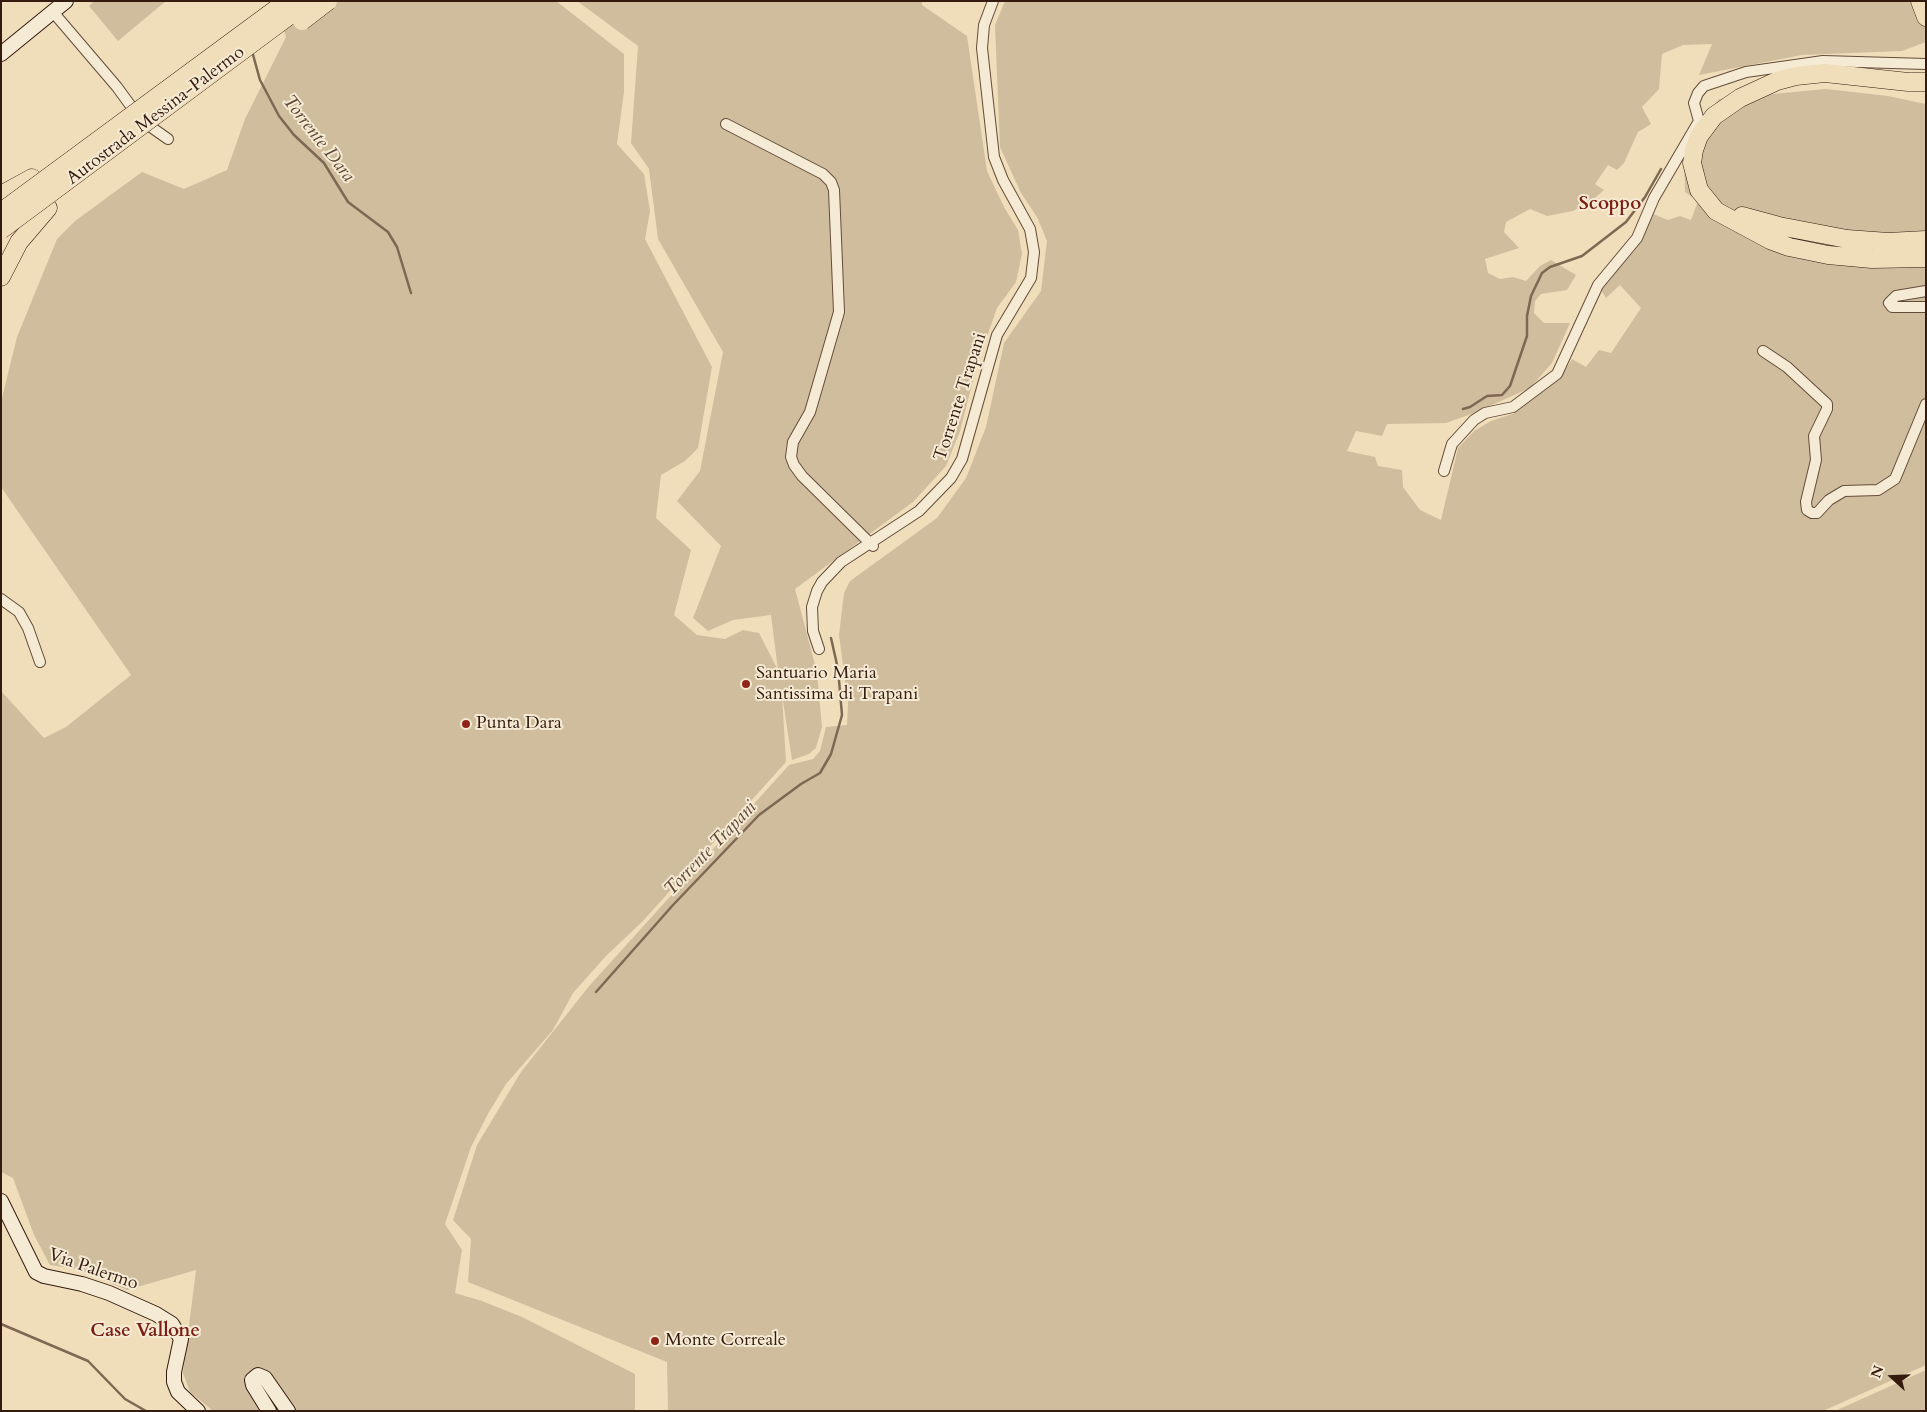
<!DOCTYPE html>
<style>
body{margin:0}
#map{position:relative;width:1927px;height:1412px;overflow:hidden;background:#f0debb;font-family:Cardo,serif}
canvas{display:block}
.frame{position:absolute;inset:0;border:2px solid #351b0f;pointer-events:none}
.north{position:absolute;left:1867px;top:1352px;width:50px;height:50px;-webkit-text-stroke:4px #f5ead3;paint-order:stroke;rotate:290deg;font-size:14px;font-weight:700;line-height:20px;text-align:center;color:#351b0f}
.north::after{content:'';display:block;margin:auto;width:18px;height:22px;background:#351b0f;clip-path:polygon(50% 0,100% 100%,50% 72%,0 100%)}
</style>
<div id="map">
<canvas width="1927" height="1412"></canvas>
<div class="frame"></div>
<div class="north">N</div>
</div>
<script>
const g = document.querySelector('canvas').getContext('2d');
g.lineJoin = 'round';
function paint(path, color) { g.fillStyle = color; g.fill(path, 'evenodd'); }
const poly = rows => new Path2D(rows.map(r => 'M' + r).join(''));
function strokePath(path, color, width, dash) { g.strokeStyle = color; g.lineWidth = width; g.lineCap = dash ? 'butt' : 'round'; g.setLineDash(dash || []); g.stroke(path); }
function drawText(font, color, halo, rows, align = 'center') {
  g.font = font + ' Cardo,serif'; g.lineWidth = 4; g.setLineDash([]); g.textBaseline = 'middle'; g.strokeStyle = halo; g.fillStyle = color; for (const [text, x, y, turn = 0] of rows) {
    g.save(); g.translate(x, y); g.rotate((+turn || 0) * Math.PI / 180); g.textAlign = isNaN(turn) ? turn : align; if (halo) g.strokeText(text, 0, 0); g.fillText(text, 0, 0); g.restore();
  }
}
const green = poly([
 [94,1,166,1,118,41,89,6],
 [275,1,556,1,624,54,624,92,617,144,644,174,650,211,645,239,712,367,698,448,685,461,661,475,656,518,691,550,674,615,697,635,725,639,743,630,759,633,778,670,771,615,733,620,708,631,693,618,721,546,677,501,700,471,723,352,658,239,649,169,631,143,638,46,577,1,922,1,922,5,967,36,987,171,1004,207,1018,230,1022,254,1016,282,997,308,977,365,960,431,946,466,913,502,795,589,817,672,822,727,816,748,809,754,792,760,782,695,786,762,642,922,606,956,573,993,553,1030,506,1084,489,1112,471,1147,445,1224,462,1250,455,1293,482,1301,522,1317,635,1374,635,1411,213,1411,190,1392,183,1373,196,1270,127,1290,78,1269,50,1265,34,1235,13,1178,1,1172,1,691,44,738,66,727,131,675,1,487,1,402,17,337,57,239,75,221,142,172,184,189,227,170,245,119,286,37],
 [1005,1,1926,1,1926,42,1902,51,1802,55,1699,75,1712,44,1683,45,1662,54,1659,89,1642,107,1651,124,1638,132,1624,163,1617,170,1608,165,1595,184,1604,190,1591,201,1573,211,1547,216,1530,209,1506,222,1504,232,1519,248,1485,259,1488,273,1500,279,1513,277,1526,281,1540,266,1551,260,1576,275,1567,290,1541,294,1535,301,1534,313,1544,323,1570,323,1552,363,1530,388,1474,413,1446,423,1387,424,1382,436,1356,431,1347,451,1375,457,1378,466,1402,470,1403,487,1420,510,1441,520,1458,448,1474,431,1491,421,1515,413,1559,380,1572,359,1586,367,1599,350,1611,353,1641,308,1620,285,1606,298,1600,288,1635,250,1653,214,1668,220,1680,216,1691,220,1698,201,1685,192,1684,157,1708,111,1719,99,1826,89,1888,96,1926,104,1926,1365,1823,1411,668,1411,667,1362,468,1282,471,1239,453,1220,477,1145,521,1072,590,985,789,765,813,759,820,751,826,727,847,725,848,703,839,635,844,593,850,581,937,518,966,478,986,427,1004,343,1041,291,1047,241,1037,217,1021,193,1000,147,995,25],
 [1926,1370,1926,1411,1835,1411]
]);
const stream = poly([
 [252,51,260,80,279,116,294,135,324,163,348,202,388,232,397,247,411,293],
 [1463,409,1470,407,1487,396,1502,395,1510,386,1527,336,1527,316,1531,296,1542,273,1550,267,1582,256,1626,222,1645,197,1661,169],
 [596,992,673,905,759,815,801,784,820,773,831,754,842,715,838,669,831,638],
 [1,1324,88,1361,125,1399,146,1411]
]);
const street = poly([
 [53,12,117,87,141,120,168,139],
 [726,124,823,174,831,182,834,190,839,312,810,412,793,442,791,457,794,465,802,476,873,546],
 [1926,291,1896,296,1889,303,1892,307,1926,307],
 [1763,351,1787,367,1827,404,1827,409,1814,436,1816,460,1806,502,1807,510,1812,513,1817,513,1829,500,1844,491,1878,490,1895,479,1926,404],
 [1444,471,1452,444,1474,420,1485,413,1513,407,1557,374,1598,285,1637,238,1654,198,1699,121,1694,103,1698,93,1704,86,1746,72,1823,61,1926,64],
 [1,599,19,612,28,628,40,662],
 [819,649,813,631,812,607,817,591,822,582,841,562,919,511,951,478,962,459,997,335,1031,278,1034,252,1030,229,1003,180,994,157,982,48,984,25,993,1]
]);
const secondary = poly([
 [1,54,66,1],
 [1,1201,36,1272,44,1276,82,1284,109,1293,156,1314,172,1324,181,1339,174,1372,174,1382,178,1392,198,1411],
 [269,1411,253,1385,252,1380,258,1375,265,1378,288,1411]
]);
const highway = poly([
 [1920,1,1926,17],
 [1926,82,1908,82,1825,73,1796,76,1777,81,1740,98,1714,116,1699,136,1694,150,1692,163,1699,190,1716,211,1770,240,1789,247,1828,255,1872,259,1926,258],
 [1,195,32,178],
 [1742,216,1779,226,1847,239,1888,242,1926,240],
 [1,277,19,242,48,208]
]);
const highwayBridge = poly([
 [302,21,328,1],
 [1,212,287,1],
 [1,230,309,1]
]);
const markers = [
 [746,684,5,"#8f2418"],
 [466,724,5,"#8f2418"],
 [655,1341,5,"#8f2418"]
];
const streetNames = [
 ["Autostrada Messina-Palermo",156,116,-37],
 ["Torrente Trapani",961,397,-72],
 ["Via Palermo",93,1270,19]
];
const poiNames = [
 ["Santuario Maria",756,674],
 ["Santissima di Trapani",756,695],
 ["Punta Dara",476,724],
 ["Monte Correale",665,1341]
];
const waterNames = [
 ["Torrente Dara",318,139,52],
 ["Torrente Trapani",711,849,-46]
];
const neighbourhoodNames = [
 ["Scoppo",1610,205],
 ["Case Vallone",145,1332]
];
paint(green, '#d0bd9e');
strokePath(stream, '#7f6853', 2.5);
strokePath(street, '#644c3a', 12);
strokePath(secondary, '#351b0f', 16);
strokePath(highway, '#351b0f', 19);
strokePath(street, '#f5ead3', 10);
strokePath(secondary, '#f5ead3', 14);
strokePath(highway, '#f0debb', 18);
strokePath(highwayBridge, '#351b0f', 19, []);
strokePath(highwayBridge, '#f0debb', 18);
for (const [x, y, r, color] of markers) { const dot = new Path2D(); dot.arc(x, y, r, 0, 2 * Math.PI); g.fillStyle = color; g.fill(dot); strokePath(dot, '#f5ead3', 2); }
drawText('18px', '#351b0f', '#f5ead3', streetNames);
drawText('18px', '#351b0f', '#f5ead3', poiNames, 'left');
drawText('italic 19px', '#604837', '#f5ead3', waterNames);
drawText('bold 19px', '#7a1f14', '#f5ead3', neighbourhoodNames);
</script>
